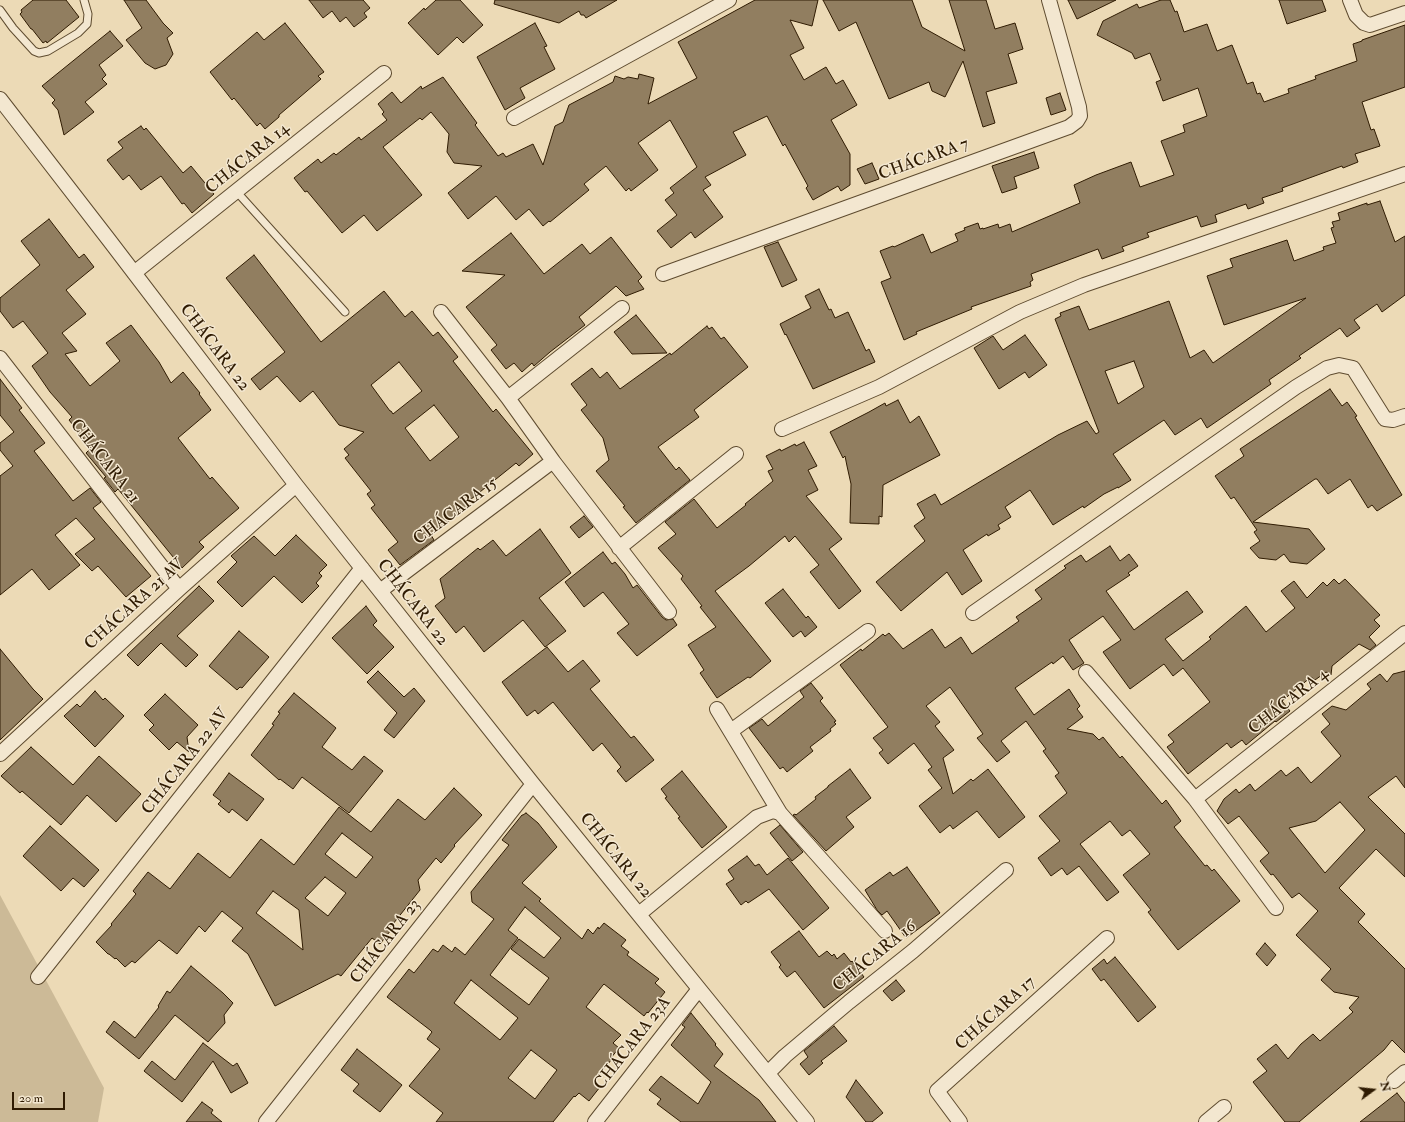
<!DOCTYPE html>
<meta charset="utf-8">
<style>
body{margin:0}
#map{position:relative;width:1405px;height:1122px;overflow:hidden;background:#ecdab6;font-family:"IM FELL Double Pica",serif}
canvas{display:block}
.north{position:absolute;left:1353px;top:1070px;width:40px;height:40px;-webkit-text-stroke:3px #f3e7d0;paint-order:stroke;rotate:75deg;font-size:11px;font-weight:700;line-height:16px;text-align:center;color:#2f1b02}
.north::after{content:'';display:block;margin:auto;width:14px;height:18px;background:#2f1b02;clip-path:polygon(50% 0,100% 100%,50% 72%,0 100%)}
.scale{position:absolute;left:12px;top:1092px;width:53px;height:18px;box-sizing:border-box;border:2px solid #2f1b02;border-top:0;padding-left:5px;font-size:12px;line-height:14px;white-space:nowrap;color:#2f1b02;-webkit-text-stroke:3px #f3e7d0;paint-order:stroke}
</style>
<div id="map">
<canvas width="1405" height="1122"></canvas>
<div class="north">N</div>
<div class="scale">20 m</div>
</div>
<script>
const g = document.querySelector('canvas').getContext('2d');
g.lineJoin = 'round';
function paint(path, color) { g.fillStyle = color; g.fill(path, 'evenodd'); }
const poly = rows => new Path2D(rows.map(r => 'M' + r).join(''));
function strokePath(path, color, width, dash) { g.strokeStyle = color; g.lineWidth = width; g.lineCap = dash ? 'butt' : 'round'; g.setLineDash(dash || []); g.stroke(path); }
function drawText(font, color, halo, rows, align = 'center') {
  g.font = font + ' "IM FELL Double Pica",serif'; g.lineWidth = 3; g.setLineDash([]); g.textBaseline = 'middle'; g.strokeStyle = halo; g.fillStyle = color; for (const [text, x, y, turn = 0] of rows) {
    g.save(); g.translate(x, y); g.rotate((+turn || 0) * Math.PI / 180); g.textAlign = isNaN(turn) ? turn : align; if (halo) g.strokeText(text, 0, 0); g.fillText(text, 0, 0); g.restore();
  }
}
const green = poly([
 [0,895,104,1088,98,1122,0,1122]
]);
const building = poly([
 [33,0,66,0,79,17,47,43,46,41,43,43,32,29,31,29,20,14,22,12,21,10,33,0],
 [124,0,146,0,163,23,173,33,167,38,173,54,166,65,155,69,145,63,126,40,142,28,124,0],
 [309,0,363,0,370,8,364,13,367,17,354,27,346,17,340,22,332,11,323,18,309,0],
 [436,0,460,0,483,25,463,43,457,37,438,55,408,23,424,8,425,10,436,0],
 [495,0,617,0,586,18,584,15,581,15,579,11,559,23,494,4,495,0],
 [755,0,818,0,812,26,790,20,804,48,790,55,804,80,826,67,836,84,843,80,857,105,831,120,850,154,850,185,841,191,838,186,813,200,806,188,808,186,785,144,783,146,767,116,733,132,746,155,705,177,711,185,703,190,723,217,695,238,691,232,671,248,657,231,677,215,665,200,674,193,670,188,697,167,670,120,638,143,658,170,631,191,629,188,626,191,606,166,584,184,589,190,550,222,549,221,543,226,529,209,516,220,496,196,468,219,448,193,482,166,454,163,447,152,449,134,431,112,422,120,420,118,383,147,422,195,377,231,364,215,342,233,307,191,305,192,294,178,318,159,321,163,334,153,336,155,359,137,361,140,387,120,382,114,384,112,378,104,392,92,401,103,421,86,422,89,443,77,477,123,475,125,498,156,503,153,506,157,533,144,543,165,555,126,563,122,569,105,613,82,615,76,624,79,628,77,638,79,639,74,654,78,648,104,697,78,678,42,755,0],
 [823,0,912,0,922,27,965,51,949,0,986,0,995,29,1015,23,1023,49,1008,54,1017,83,986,92,995,123,983,127,963,61,945,97,932,91,929,82,889,99,856,22,839,31,823,0],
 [1068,0,1116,0,1077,19,1068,0],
 [1161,0,1170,0,1175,12,1177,11,1184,32,1207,24,1217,51,1232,45,1247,84,1253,82,1257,94,1260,93,1264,102,1289,93,1288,89,1316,79,1315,76,1357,61,1353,44,1362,41,1362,40,1405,25,1405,87,1362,102,1371,130,1374,129,1380,146,1355,154,1358,162,1343,168,1342,166,1282,188,1283,191,1262,198,1264,203,1248,209,1246,204,1215,215,1217,222,1201,227,1197,216,1147,233,1149,237,1122,247,1124,251,1102,259,1098,249,1031,274,1033,280,1030,282,1031,286,971,307,972,309,916,332,917,334,904,340,881,282,891,278,880,251,893,246,894,247,923,234,931,253,958,241,955,234,965,230,964,228,978,223,980,229,983,228,983,229,998,224,999,228,1010,224,1012,232,1080,203,1074,185,1096,175,1131,162,1140,187,1174,175,1161,141,1185,132,1183,125,1207,116,1198,88,1163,101,1156,82,1161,80,1150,53,1135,59,1132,53,1097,35,1103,21,1137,4,1139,8,1161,0],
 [1279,0,1322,0,1326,11,1287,24,1279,0],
 [285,23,324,72,318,76,321,79,279,115,279,117,265,129,260,123,257,126,234,98,232,100,210,72,257,32,264,40,285,23],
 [535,23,547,46,544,47,555,69,520,88,525,98,505,110,477,57,535,23],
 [110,31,123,46,99,65,106,75,102,79,107,84,85,102,94,112,64,135,58,110,52,103,55,100,42,86,110,31],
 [1060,93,1066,110,1051,115,1046,98,1060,93],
 [141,126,144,130,146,128,183,173,191,166,214,194,192,213,184,203,182,204,161,176,141,190,129,175,123,180,107,160,123,148,118,142,141,126],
 [1034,152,1039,168,1014,177,1017,188,1002,193,992,166,1034,152],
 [872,163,879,179,865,184,857,169,872,163],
 [1380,201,1395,242,1405,236,1405,295,1382,312,1377,304,1354,320,1360,328,1347,337,1340,328,1299,356,1301,358,1269,380,1271,384,1207,428,1201,418,1175,435,1164,420,1113,454,1131,480,1118,488,1118,487,1104,494,1084,508,1083,506,1053,525,1030,490,1005,507,1011,517,998,525,1000,529,988,536,987,534,963,550,982,581,962,595,947,572,901,611,876,582,925,541,914,526,925,518,917,504,935,494,941,505,1058,435,1087,421,1096,434,1099,432,1055,319,1061,316,1060,313,1079,306,1089,330,1169,301,1190,358,1204,350,1213,363,1306,298,1224,325,1207,276,1233,267,1230,259,1287,240,1294,261,1324,250,1323,247,1336,243,1331,228,1334,227,1332,222,1340,220,1338,213,1367,203,1367,205,1380,201],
 [1134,361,1144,387,1118,404,1105,371,1134,361],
 [49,219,79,258,84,254,94,267,66,290,86,314,62,333,77,351,65,354,90,386,120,361,106,343,131,325,159,362,171,383,183,372,200,393,199,394,211,410,178,438,210,479,212,477,239,508,199,542,204,547,182,568,118,489,115,492,104,478,106,477,86,453,91,448,69,420,72,417,50,392,32,366,48,353,23,321,13,328,0,311,0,298,40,265,21,241,49,219],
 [511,233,544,274,582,244,590,254,611,237,642,277,638,281,644,289,626,296,616,286,579,317,585,325,550,352,534,366,532,363,522,372,514,363,506,369,491,350,497,345,466,307,505,275,462,271,511,233],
 [778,242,797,280,782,287,764,247,778,242],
 [254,255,321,342,384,291,405,317,412,311,433,336,438,332,458,357,453,361,493,412,496,409,533,454,519,466,516,463,465,504,467,507,431,535,434,540,400,565,388,550,398,542,371,508,375,505,367,494,371,491,345,458,349,455,344,449,364,432,339,425,313,391,300,402,277,376,260,390,251,379,285,352,226,278,254,255],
 [399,362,422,391,393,414,391,411,390,411,371,385,399,362],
 [434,405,459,437,430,461,405,428,434,405],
 [819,289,829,310,831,309,835,318,848,312,866,351,869,349,875,362,813,389,786,334,785,335,780,324,811,308,805,296,819,289],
 [636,315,667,353,632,354,614,332,636,315],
 [707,326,709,329,712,327,721,339,724,337,748,367,694,410,699,417,658,447,676,470,679,467,690,480,636,523,623,507,625,506,596,471,609,460,603,438,581,410,587,405,571,384,592,368,600,378,607,372,620,389,670,353,671,355,707,326],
 [1025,335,1047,365,1029,378,1025,372,999,389,974,348,993,336,1003,350,1025,335],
 [0,379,22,408,19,410,45,443,34,451,73,501,90,488,101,502,93,508,151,576,126,597,98,566,92,571,75,554,95,539,76,518,55,535,80,565,49,590,32,569,0,595,0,476,13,466,0,450,0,443,14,432,0,415,0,379],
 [1330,389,1342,406,1347,402,1357,416,1355,417,1402,495,1377,511,1372,505,1368,508,1350,479,1328,494,1317,479,1315,479,1253,522,1309,529,1325,549,1307,564,1290,562,1284,554,1276,560,1259,558,1250,548,1260,541,1254,532,1257,530,1234,497,1231,499,1215,476,1244,456,1240,449,1330,389],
 [898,400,910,423,919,416,940,455,883,485,882,517,879,516,879,524,850,523,851,484,847,466,845,456,843,458,830,432,869,412,885,403,886,406,898,400],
 [804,442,817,466,808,470,818,490,806,496,842,539,829,549,861,591,839,609,810,572,819,565,795,536,789,542,785,536,749,566,715,591,771,661,750,678,748,677,717,698,700,673,704,670,688,645,716,627,700,607,702,606,681,579,683,576,658,548,676,534,665,522,694,499,717,528,746,505,745,504,773,481,768,471,773,469,766,456,780,449,781,451,795,444,796,446,804,442],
 [584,516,593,527,579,538,570,527,584,516],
 [540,529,571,573,539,598,566,631,545,647,523,620,484,652,464,626,456,633,435,606,445,598,440,579,478,548,480,550,493,540,506,556,540,529],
 [296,535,327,565,319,573,322,576,316,583,319,586,302,603,274,576,242,607,217,582,237,562,231,556,254,536,275,556,296,535],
 [1110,546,1120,561,1129,554,1138,566,1128,573,1130,575,1106,591,1134,630,1187,591,1203,612,1165,639,1183,661,1211,639,1209,637,1246,606,1266,632,1295,608,1281,591,1294,581,1307,598,1323,582,1327,586,1334,579,1339,584,1345,579,1380,615,1374,620,1380,626,1369,637,1376,645,1370,650,1359,644,1332,666,1331,675,1326,672,1315,680,1311,677,1282,701,1290,711,1276,722,1275,721,1246,745,1242,740,1231,748,1227,743,1188,774,1167,747,1174,742,1168,735,1210,702,1183,668,1173,676,1164,664,1130,689,1103,652,1121,640,1103,616,1069,640,1084,663,1073,670,1063,656,1053,664,1052,662,1015,688,1034,715,1069,689,1080,706,1077,709,1083,717,1067,729,1093,734,1099,740,1103,737,1120,758,1122,756,1162,804,1166,800,1181,821,1174,827,1205,866,1207,865,1212,871,1214,869,1240,901,1178,950,1148,912,1151,910,1123,875,1150,854,1130,830,1122,836,1110,821,1080,844,1119,892,1107,901,1079,866,1067,875,1062,868,1051,876,1038,858,1060,841,1039,816,1067,793,1055,776,1059,773,1043,751,1046,749,1026,721,1001,741,1010,752,997,762,977,738,983,734,950,687,926,706,940,722,935,726,954,750,943,758,953,794,971,779,973,781,988,769,1025,817,999,838,977,811,953,829,950,825,940,833,919,806,942,788,928,770,932,767,914,743,888,764,879,753,883,750,873,738,888,727,840,665,861,649,862,651,883,634,885,636,889,633,903,649,932,629,945,648,961,637,972,654,1019,621,1016,617,1042,599,1035,590,1066,568,1064,566,1081,555,1086,562,1110,546],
 [603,552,612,564,615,562,625,574,633,588,637,585,662,617,666,620,673,619,677,625,637,656,617,633,629,624,603,592,584,607,565,582,603,552],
 [199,586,214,601,177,636,198,655,186,667,161,643,138,666,127,655,199,586],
 [783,589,806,618,808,616,817,627,805,637,801,631,793,637,765,603,783,589],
 [366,606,377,621,373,625,394,647,367,674,332,638,366,606],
 [239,631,269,657,242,688,240,687,237,690,209,666,239,631],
 [547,647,568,672,583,660,600,681,590,689,631,738,634,736,654,760,626,782,617,771,621,767,602,743,593,751,553,702,538,714,535,710,527,716,502,682,547,647],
 [0,649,33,689,43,699,0,740,0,649],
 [378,671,404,697,414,688,425,701,394,738,384,730,397,713,367,682,378,671],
 [1405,671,1405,788,1396,776,1368,797,1405,834,1405,877,1376,849,1339,888,1365,914,1358,922,1405,969,1405,1053,1392,1040,1384,1050,1299,1122,1285,1122,1253,1082,1267,1071,1257,1059,1276,1044,1288,1059,1301,1044,1313,1034,1320,1041,1353,1012,1349,1008,1359,997,1334,992,1321,980,1331,969,1296,935,1318,911,1299,893,1292,898,1273,874,1271,875,1260,861,1269,853,1239,816,1228,824,1217,811,1224,799,1236,789,1239,793,1250,784,1255,791,1281,770,1286,776,1298,767,1311,783,1341,756,1321,732,1330,724,1322,714,1332,706,1346,710,1371,689,1367,684,1380,674,1387,682,1393,674,1405,671],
 [1340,802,1365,830,1325,873,1289,828,1316,821,1340,802],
 [811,683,823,698,820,701,836,721,834,722,836,724,830,729,831,731,810,747,813,751,787,772,783,767,780,769,749,728,762,719,768,726,804,697,800,691,811,683],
 [95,691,103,700,105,698,124,716,95,747,64,716,77,704,80,707,95,691],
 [294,693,336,728,322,747,352,770,364,756,383,771,349,813,302,777,293,789,280,779,279,780,251,755,274,725,272,724,280,713,278,712,294,693],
 [165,694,198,725,187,737,189,752,177,742,169,750,149,730,154,725,144,715,165,694],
 [31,747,73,785,99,756,141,794,116,822,87,795,61,825,22,791,20,793,1,776,31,747],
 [850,769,871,798,846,817,854,827,826,851,793,815,795,814,796,815,816,799,815,797,828,787,828,786,850,769],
 [682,771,727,827,702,848,678,818,680,817,665,798,667,797,661,789,682,771],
 [229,773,264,799,247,821,232,809,229,813,218,804,221,801,213,795,229,773],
 [454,788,482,815,454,845,455,846,441,863,436,858,418,880,420,890,389,929,391,930,380,944,372,938,341,976,338,974,275,1006,248,954,232,941,243,928,222,911,205,932,199,926,177,954,159,940,135,963,132,961,125,967,116,958,115,959,109,954,108,954,96,942,112,925,111,924,136,894,133,891,148,872,170,889,198,853,230,878,261,839,294,865,339,807,371,832,398,799,425,820,454,788],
 [342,833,373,857,356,878,325,854,342,833],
 [325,877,346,893,328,916,305,898,325,877],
 [273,891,299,910,303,950,256,913,273,891],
 [526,813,538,823,557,847,522,883,541,899,539,901,582,939,588,929,593,934,598,927,599,929,604,923,626,940,621,946,629,952,627,955,659,979,655,983,665,992,648,1013,647,1012,644,1016,604,984,603,985,586,1007,621,1035,613,1043,619,1048,610,1059,611,1060,594,1082,600,1087,589,1101,579,1093,575,1097,574,1096,553,1122,436,1122,443,1113,409,1086,440,1049,427,1039,432,1032,430,1030,387,997,409,969,414,973,433,949,438,952,443,945,452,952,455,947,465,955,494,919,472,902,471,892,509,845,502,840,522,815,523,815,526,813],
 [525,907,561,938,544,958,519,939,511,949,549,978,529,1005,490,975,518,938,508,930,525,907],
 [471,980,518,1018,500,1040,454,1003,471,980],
 [531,1050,557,1070,535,1099,508,1078,531,1050],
 [780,825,803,852,792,861,770,833,780,825],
 [50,826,99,870,84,887,73,878,61,891,23,856,50,826],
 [747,856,755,866,759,864,767,875,788,858,829,908,803,930,769,889,748,903,746,901,741,905,726,884,734,879,728,870,747,856],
 [907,867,940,913,906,938,887,911,882,915,877,910,865,890,890,872,893,876,907,867],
 [799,931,819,957,827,951,832,956,834,954,837,959,844,953,851,962,852,961,864,977,824,1008,795,971,787,977,779,967,781,965,771,952,799,931],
 [1265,943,1276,955,1267,966,1256,954,1265,943],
 [1115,957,1156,1007,1138,1022,1104,979,1101,981,1092,969,1104,959,1107,964,1115,957],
 [191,966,223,993,233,1003,224,1015,225,1023,208,1042,175,1015,139,1059,106,1032,114,1021,135,1038,159,1007,158,1006,167,991,170,993,191,966],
 [896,980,905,991,892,1001,883,991,896,980],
 [691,1013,716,1044,715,1045,723,1054,714,1066,759,1100,776,1122,681,1122,657,1104,661,1099,649,1090,661,1076,698,1104,711,1082,671,1045,685,1027,682,1025,691,1013],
 [834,1026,847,1041,821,1061,823,1063,809,1075,800,1064,808,1057,804,1051,834,1026],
 [203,1043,233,1066,237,1063,248,1083,231,1093,213,1061,182,1102,144,1071,152,1061,175,1080,203,1043],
 [357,1049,402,1085,380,1112,353,1091,359,1084,341,1070,357,1049],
 [856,1080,883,1113,872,1122,866,1122,846,1097,856,1080],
 [1397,1093,1405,1103,1405,1122,1360,1122,1397,1093],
 [202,1102,213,1110,211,1113,222,1122,186,1122,202,1102]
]);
const lane = poly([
 [0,10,13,28,34,51,39,53,48,51,78,33,87,24,88,14,84,0],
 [236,191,345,312]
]);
const street = poly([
 [1350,0,1356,15,1364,23,1370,25,1405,13],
 [0,99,109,240,296,485,533,784,807,1122],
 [514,118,729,0],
 [134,273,384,73],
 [663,274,1069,127,1077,121,1080,116,1079,107,1049,0],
 [0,358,179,589],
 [508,398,622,308],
 [782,429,879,387,1020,312,1084,285,1405,174],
 [553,461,669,612],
 [619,548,736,454],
 [380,591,553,461,508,398,441,312],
 [973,613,1296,387,1327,368,1339,365,1353,368,1385,419,1393,420,1405,416],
 [1086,672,1195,799],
 [717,709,780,813],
 [731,731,868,631],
 [0,754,179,589,296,485],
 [1276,908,1195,799,1405,633],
 [639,914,757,817,773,811,780,813,885,931],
 [38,977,362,568],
 [768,1073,785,1056,849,1002,913,951,1006,870],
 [1394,1081,1405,1072],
 [266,1122,533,784],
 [595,1122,699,989],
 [960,1122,937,1091,1107,938],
 [1206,1122,1224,1107]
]);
const streetNames = [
 ["CHÁCARA 14",248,159,-39],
 ["CHÁCARA 7",924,160,-20],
 ["CHÁCARA 22",214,348,53],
 ["CHÁCARA 21",104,462,52],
 ["CHÁCARA 15",456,512,-37],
 ["CHÁCARA 22",412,603,52],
 ["CHÁCARA 21 AV",135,605,-42],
 ["CHÁCARA 4",1289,702,-38],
 ["CHÁCARA 22 AV",186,762,-52],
 ["CHÁCARA 22",615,856,51],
 ["CHÁCARA 23",386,942,-52],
 ["CHÁCARA 16",875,957,-39],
 ["CHÁCARA 17",996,1014,-42],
 ["CHÁCARA 23A",633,1044,-52]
];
paint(green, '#ccba97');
paint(building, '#917e60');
strokePath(building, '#2f1b02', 1);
strokePath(lane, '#5e4b2f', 9);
strokePath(street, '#5e4b2f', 16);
strokePath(lane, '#f3e7d0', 7);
strokePath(street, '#f3e7d0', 14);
drawText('17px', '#2f1b02', '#f3e7d0', streetNames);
</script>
